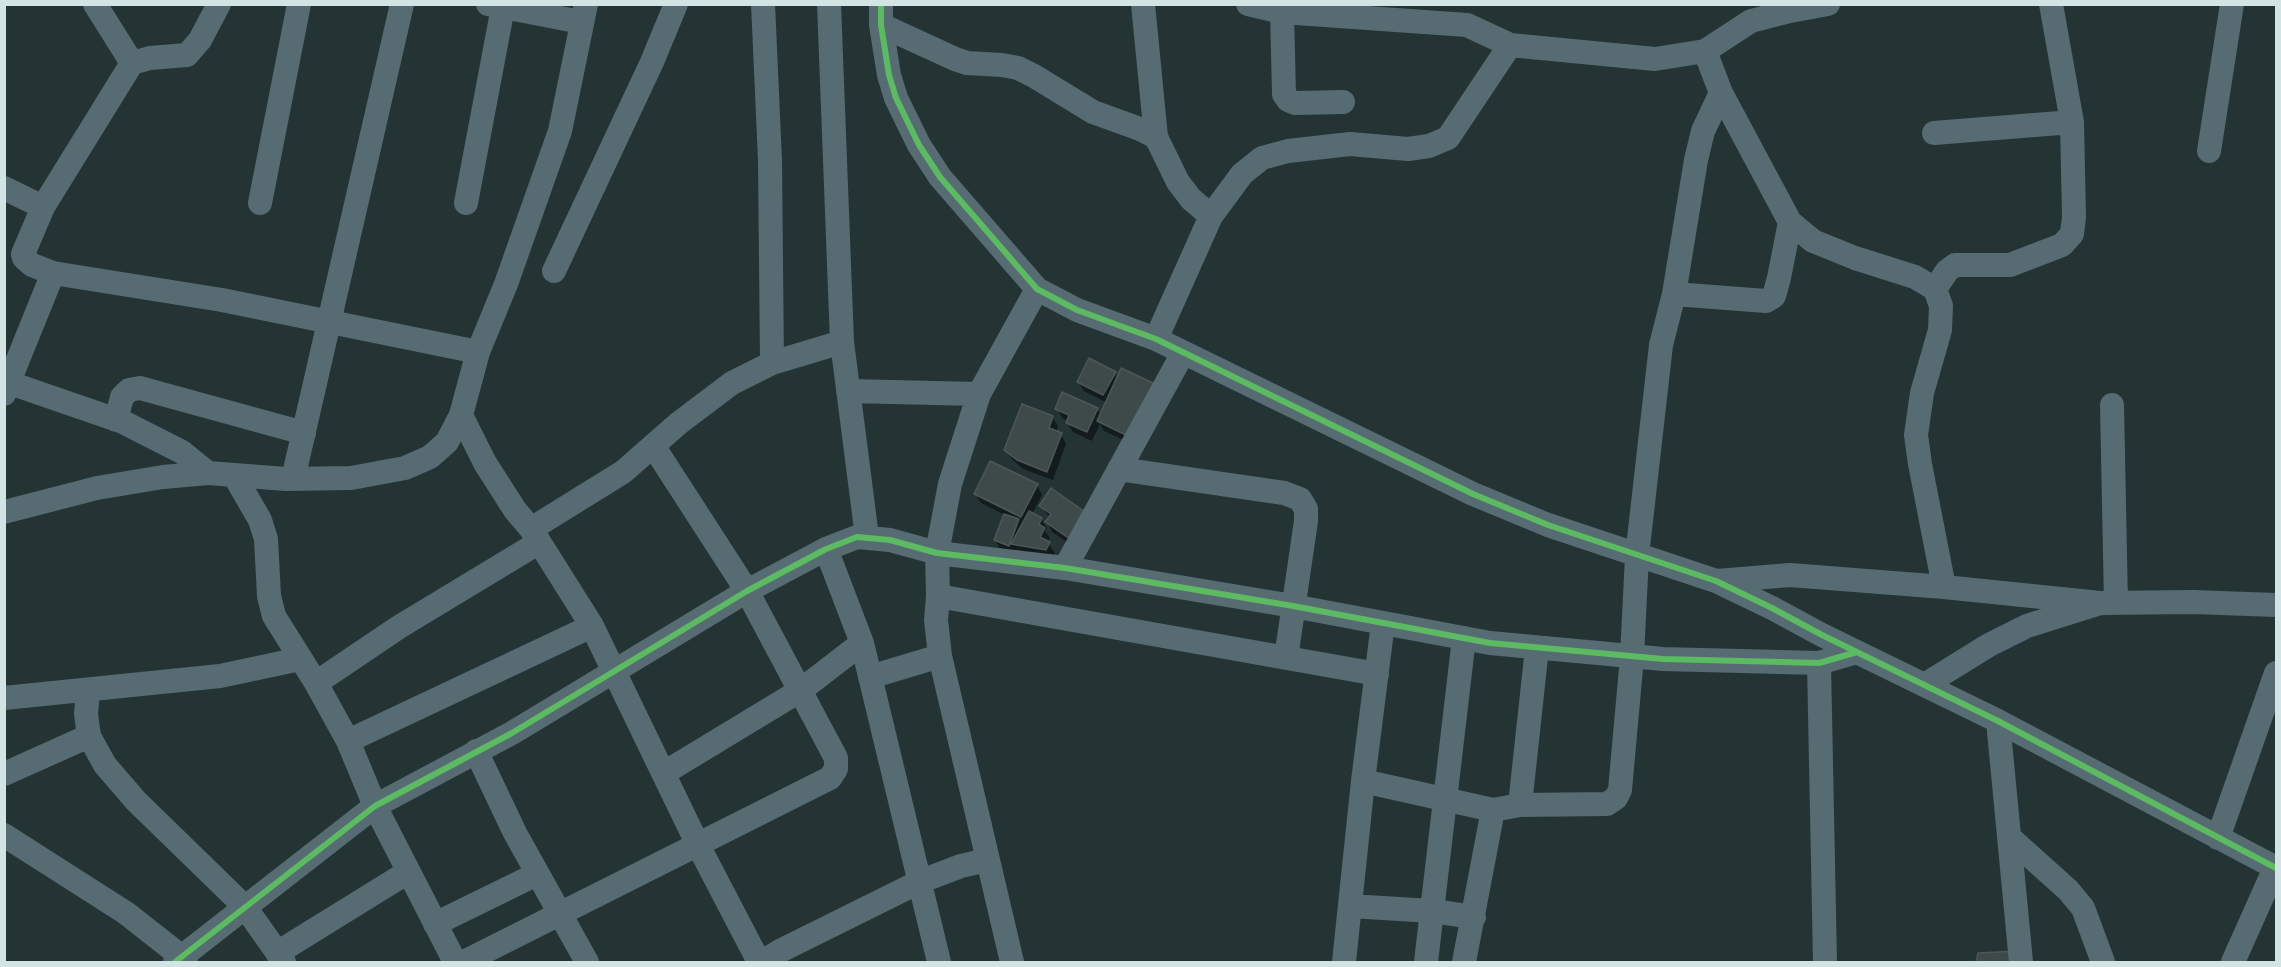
<!DOCTYPE html>
<style>
body{margin:0}
#map{position:relative;width:2281px;height:967px;overflow:hidden;background:#243435;font-family:Poppins,sans-serif}
canvas{display:block}
.frame{position:absolute;inset:0;border:6px solid #d3e4e4;pointer-events:none}
</style>
<div id="map">
<canvas width="2281" height="967"></canvas>
<div class="frame"></div>
</div>
<script>
const g = document.querySelector('canvas').getContext('2d');
g.lineJoin = 'round';
function paint(path, color) { g.fillStyle = color; g.fill(path, 'evenodd'); }
const poly = rows => new Path2D(rows.map(r => 'M' + r).join(''));
function strokePath(path, color, width, dash) { g.strokeStyle = color; g.lineWidth = width; g.lineCap = dash ? 'butt' : 'round'; g.setLineDash(dash || []); g.stroke(path); }
const shadow = poly([
 [1115,373,1118,379,1135,445,1104,431,1100,424,1092,441,1073,432,1067,423,1068,421,1062,418,1057,408,1097,409,1101,416,1107,403,1084,391,1078,382],
 [1052,417,1058,426,1056,432,1061,434,1066,444,1053,480,1023,469,1012,459,1006,450],
 [1037,485,1042,495,1032,514,1041,519,1047,528,1045,531,1050,538,1048,543,1055,553,1051,559,1018,553,1016,549,1014,554,1001,550,995,540,1005,515,981,503,975,494],
 [1052,490,1076,548,1052,532,1047,522,1050,518,1041,506]
]);
const building = poly([
 [1089,358,1116,372,1103,395,1077,382,1089,358],
 [1121,368,1155,384,1130,437,1097,421,1121,368],
 [1062,392,1098,408,1087,432,1066,423,1069,415,1055,409,1062,392],
 [1022,404,1053,416,1049,428,1062,433,1047,472,1017,460,1004,450,1022,404],
 [990,461,1038,484,1021,517,974,494,990,461],
 [1051,488,1088,514,1070,539,1045,522,1051,514,1039,506,1051,488],
 [1029,511,1042,518,1039,524,1045,528,1040,537,1050,542,1046,550,1011,544,1029,511],
 [1004,514,1019,519,1009,546,994,540,1004,514],
 [2017,951,2015,962,1976,962,1978,953,2017,951]
]);
const minor = poly([
 [95,4,132,63],
 [488,4,581,22],
 [763,4,770,160,772,363],
 [829,4,842,342,867,537],
 [881,4,881,25,889,75,896,98,919,145,940,177,1037,289,1077,310,1156,339,1473,494,1548,525,1716,581,1772,608,1822,635,1998,721,2276,868],
 [1143,4,1156,137],
 [1248,4,1282,12,1467,25,1510,45,1655,59,1705,51,1751,21,1790,11,1828,4],
 [1282,12,1284,94,1288,100,1295,103,1343,102],
 [881,25,955,59,967,63,1002,65,1018,68,1034,76,1093,112,1140,129,1156,137,1178,182,1191,199,1211,216],
 [1705,51,1721,93,1790,222,1813,241,1855,258,1915,277,1935,289,1941,306,1940,330,1922,393,1916,435,1920,464,1944,587],
 [1934,133,2072,122],
 [2209,151,2232,4],
 [4,188,43,207,132,63,150,58,187,55,200,40,219,4],
 [260,203,299,4],
 [466,203,503,7],
 [43,207,23,254,24,258,32,265,53,273],
 [554,271,652,62,676,4],
 [1935,289,1947,271,1955,265,2010,265,2062,245,2072,234,2074,217,2072,122,2051,4],
 [1674,294,1766,301,1774,296,1779,278,1790,222],
 [1156,339,1211,216,1242,174,1262,158,1288,151,1350,144,1408,149,1429,146,1448,138,1510,45],
 [4,381,123,422,182,452,208,473],
 [848,391,979,394],
 [4,394,53,273,222,300,478,352],
 [2112,405,2116,603],
 [461,415,485,463,515,510,531,529,592,626,697,843,759,962],
 [116,420,122,397,129,390,140,388,304,433],
 [1119,469,1284,493,1300,499,1306,509,1306,521,1286,658],
 [234,475,260,520,266,539,269,596,274,616,316,683,348,741,375,806,455,962],
 [293,479,402,4],
 [4,512,97,488,163,477,208,473,286,479,351,478,405,468,430,457,447,442,461,415,478,352,506,284,560,131,586,4],
 [531,529,623,472,679,423,732,383,772,363,842,342],
 [826,549,862,643,939,962],
 [1065,568,1183,353],
 [1717,581,1790,575,1944,587,2100,603],
 [938,596,1377,674],
 [1819,663,1825,962],
 [870,677,940,656],
 [316,683,399,627,538,543],
 [1926,684,1989,645,2027,626,2100,603,2194,602,2276,605],
 [88,691,86,714,89,736,105,765,136,801,245,907,284,962],
 [4,698,220,676,300,659],
 [1998,721,2021,962],
 [348,741,592,626],
 [476,751,515,833,587,962],
 [664,773,801,690,862,643],
 [4,774,89,736],
 [1363,781,1493,810,1520,805,1607,804,1616,798,1620,790,1632,657,1637,556,1661,345,1674,294,1696,160,1703,131,1721,93],
 [1520,805,1537,648],
 [4,835,126,913,182,957,186,962],
 [2009,837,2068,890,2083,908,2103,962],
 [2218,838,2276,673],
 [1350,906,1432,911,1474,917],
 [435,924,537,874],
 [277,953,408,872],
 [175,962,375,806,512,733,747,591,826,549,857,537,890,540,937,553,1065,568,1293,606,1490,643,1663,659,1819,663,1857,652],
 [464,962,830,778,836,769,836,758,747,591,654,447],
 [762,962,780,951,919,882,961,866,987,860],
 [1012,962,940,656,936,620,938,596,937,553,950,484,979,394,1037,289],
 [1344,962,1363,781,1383,623],
 [1426,962,1464,638],
 [1464,962,1493,810],
 [2233,962,2275,868]
]);
const cycleway = poly([
 [881,4,881,25,889,75,896,98,919,145,940,177,1037,289,1077,310,1156,339,1473,494,1548,525,1716,581,1772,608,1822,635,1998,721,2276,868],
 [175,962,375,806,512,733,747,591,826,549,857,537,890,540,937,553,1065,568,1293,606,1490,643,1663,659,1819,663,1857,652]
]);
paint(shadow, '#0007');
paint(building, '#3e4a49');
strokePath(building, '#4c5857', 1.5);
strokePath(minor, '#566b72', 24);
strokePath(cycleway, '#5cba63', 6);
</script>
